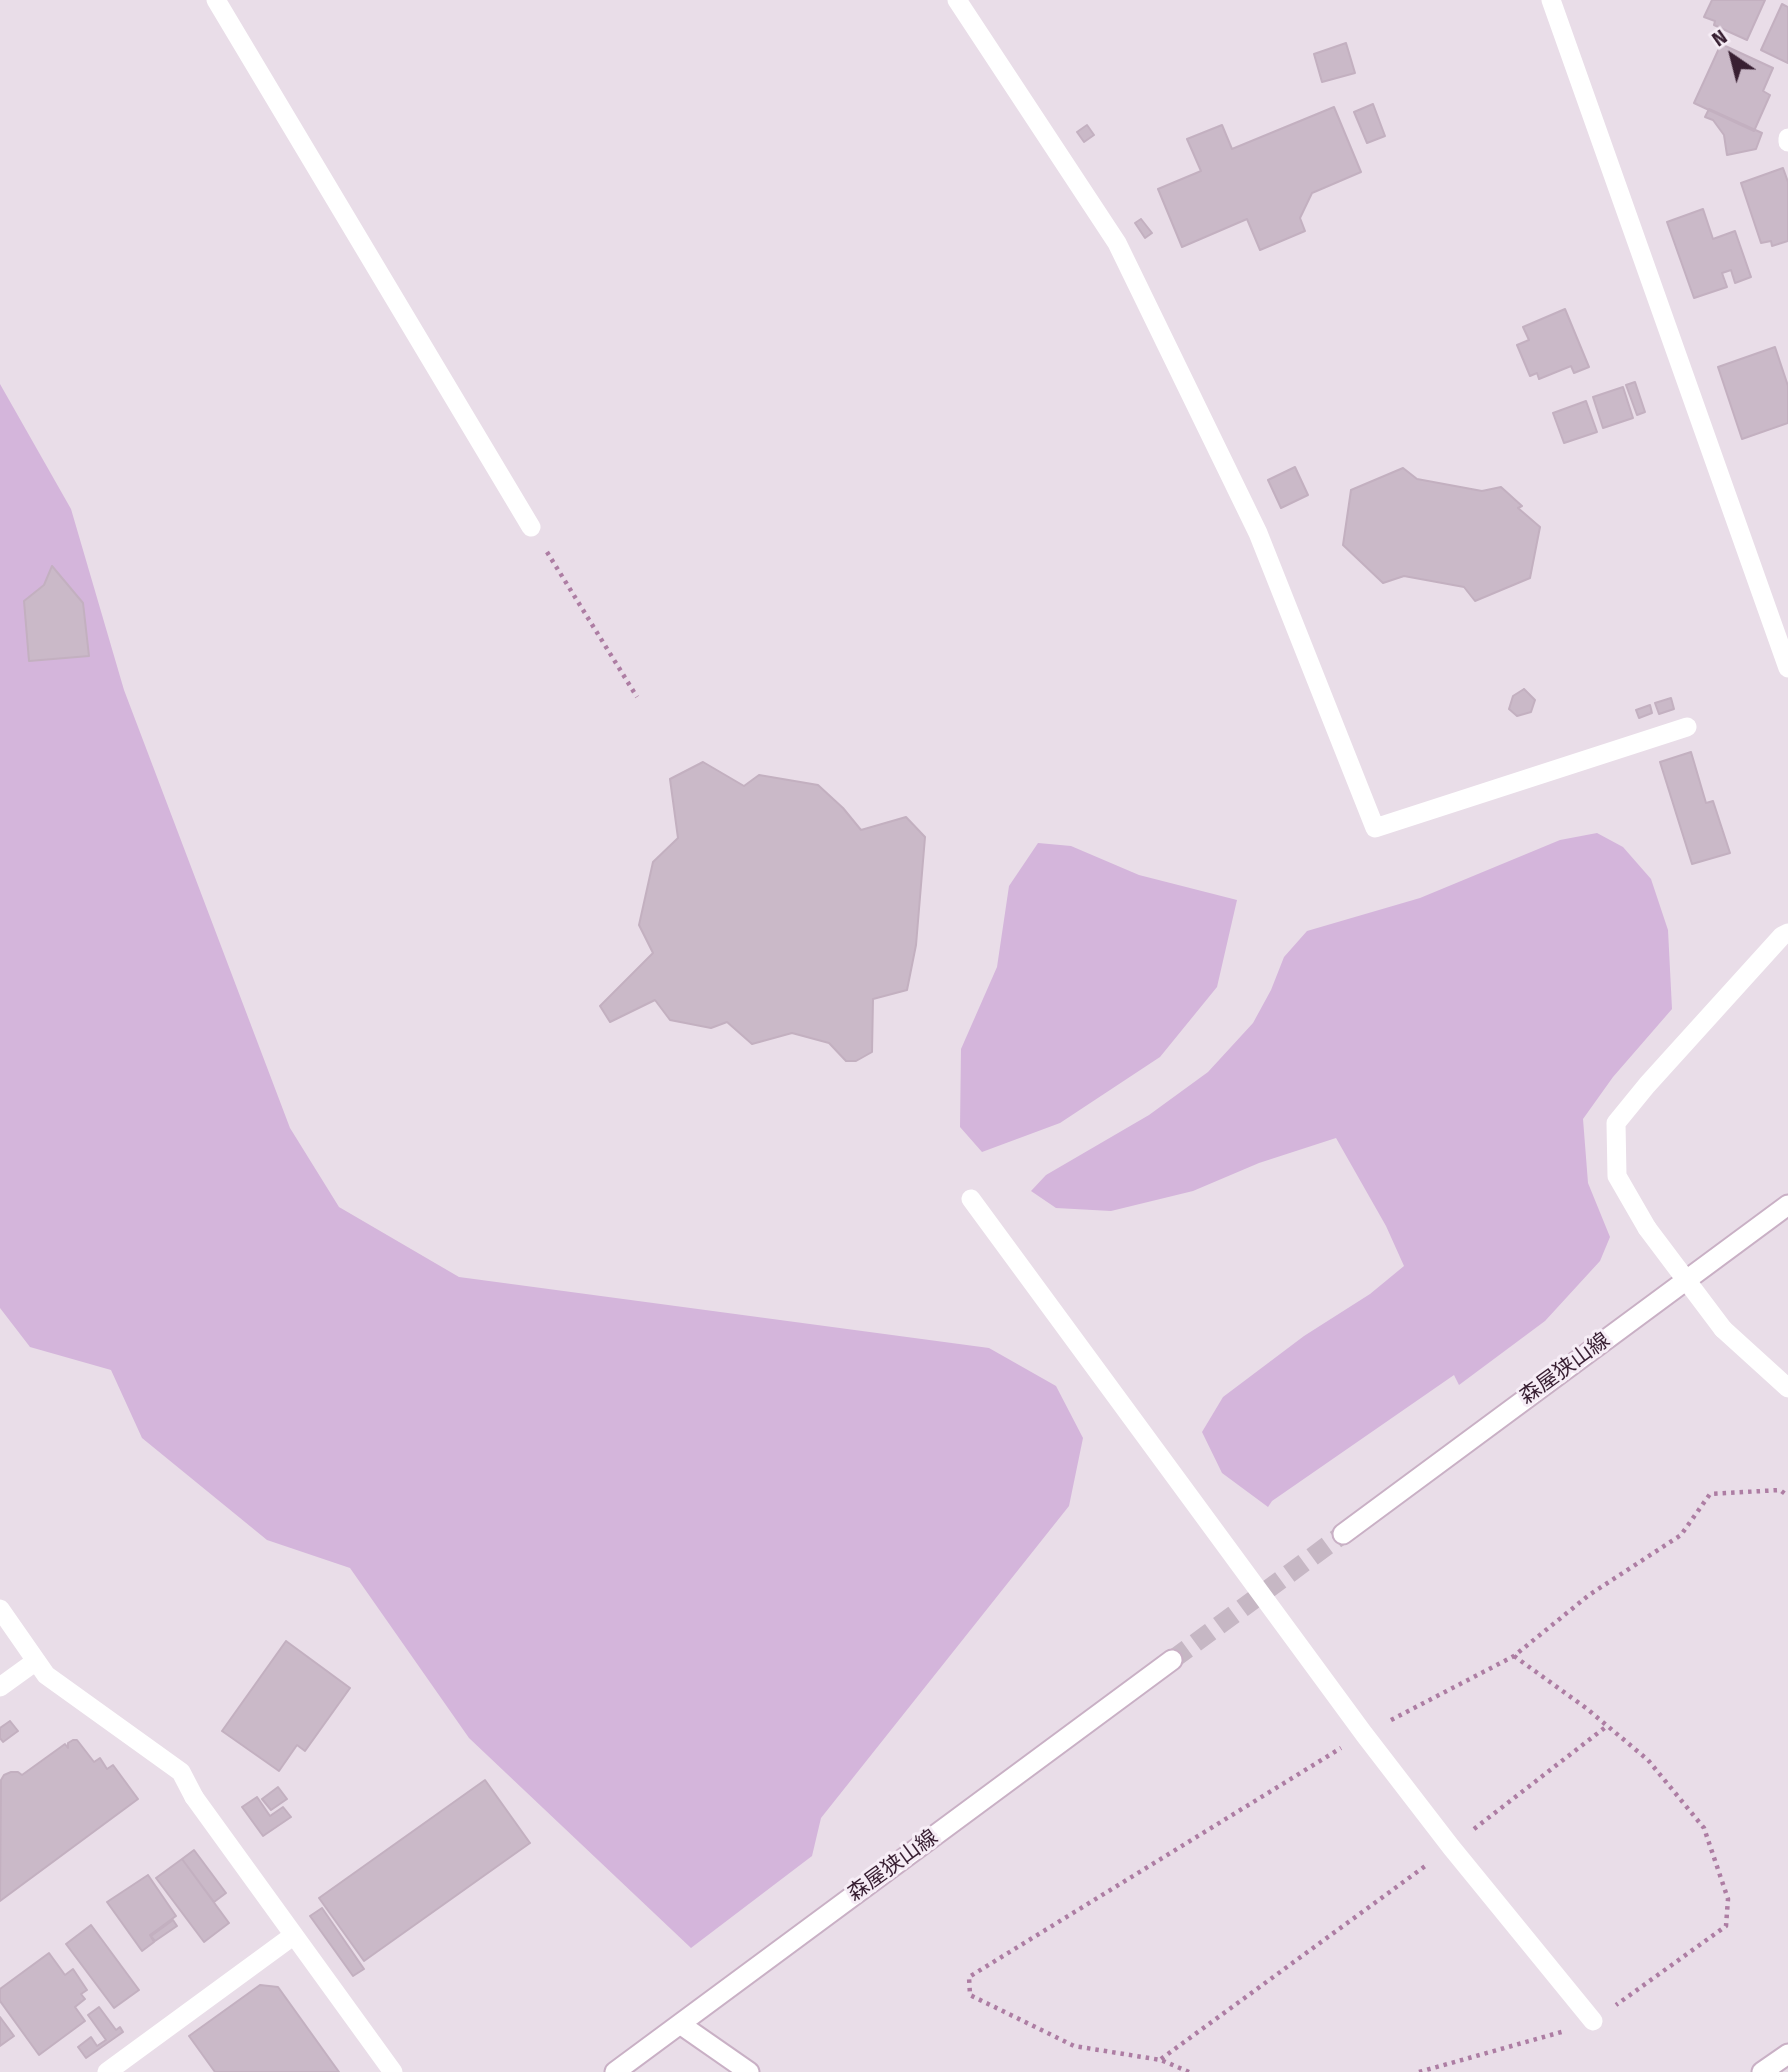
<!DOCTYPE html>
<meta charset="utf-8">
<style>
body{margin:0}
#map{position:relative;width:1788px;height:2072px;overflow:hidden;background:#e9dde8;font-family:"Fira Sans",sans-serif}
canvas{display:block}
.north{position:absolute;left:1697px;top:21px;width:70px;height:70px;-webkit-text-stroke:5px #f6edf6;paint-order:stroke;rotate:325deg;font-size:19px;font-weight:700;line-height:28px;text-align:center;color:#381f32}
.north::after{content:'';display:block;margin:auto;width:24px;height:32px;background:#381f32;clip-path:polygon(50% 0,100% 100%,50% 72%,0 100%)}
</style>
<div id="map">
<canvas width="1788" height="2072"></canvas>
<div class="north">N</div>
</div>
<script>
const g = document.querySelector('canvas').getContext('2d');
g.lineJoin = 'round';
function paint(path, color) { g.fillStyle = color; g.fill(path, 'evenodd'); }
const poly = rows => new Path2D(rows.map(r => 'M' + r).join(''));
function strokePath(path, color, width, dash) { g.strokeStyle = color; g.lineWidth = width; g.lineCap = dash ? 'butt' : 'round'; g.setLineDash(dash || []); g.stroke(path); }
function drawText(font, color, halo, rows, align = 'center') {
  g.font = font + ' "Fira Sans","Noto Sans JP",sans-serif'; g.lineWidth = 6; g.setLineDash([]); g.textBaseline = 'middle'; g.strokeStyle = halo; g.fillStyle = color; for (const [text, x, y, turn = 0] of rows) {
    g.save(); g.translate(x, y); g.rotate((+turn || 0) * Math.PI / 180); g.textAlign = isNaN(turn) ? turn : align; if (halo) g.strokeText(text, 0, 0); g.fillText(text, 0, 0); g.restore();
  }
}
const green = poly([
 [0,384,71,509,124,690,290,1128,339,1207,459,1277,989,1348,1056,1386,1083,1438,1069,1506,821,1818,812,1856,691,1948,469,1738,350,1568,267,1540,142,1438,111,1370,30,1347,0,1308],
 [1597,833,1623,847,1651,879,1668,930,1672,1009,1613,1077,1583,1119,1588,1183,1610,1237,1600,1261,1545,1321,1459,1385,1454,1375,1272,1501,1268,1507,1222,1473,1202,1432,1223,1397,1304,1336,1370,1294,1404,1266,1386,1226,1336,1138,1259,1163,1193,1191,1111,1211,1056,1208,1031,1191,1046,1175,1149,1115,1208,1072,1253,1023,1271,990,1284,957,1307,931,1420,898,1560,840],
 [1038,843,1071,846,1139,875,1237,900,1217,987,1160,1057,1060,1123,982,1152,960,1127,961,1049,997,967,1009,886]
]);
const building = poly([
 [1712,0,1765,0,1747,40,1714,25,1715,21,1704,17,1712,0],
 [1782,4,1788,7,1788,63,1761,50,1782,4],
 [1346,43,1355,73,1322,82,1314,54,1346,43],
 [1721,44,1773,68,1763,91,1770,95,1754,131,1694,103,1721,44],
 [1373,104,1385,136,1367,143,1354,112,1373,104],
 [1334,107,1361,172,1312,193,1300,218,1305,231,1260,250,1247,219,1182,247,1158,189,1201,171,1187,139,1222,125,1232,149,1334,107],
 [1709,109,1762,133,1756,149,1727,155,1724,135,1713,120,1705,117,1709,109],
 [1087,125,1094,135,1084,142,1077,132,1087,125],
 [1783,168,1788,182,1788,241,1772,246,1771,241,1761,243,1741,183,1783,168],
 [1703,209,1713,239,1735,231,1751,277,1735,283,1731,270,1722,273,1727,287,1694,298,1667,222,1703,209],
 [1141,219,1152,233,1145,238,1135,223,1141,219],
 [1565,309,1589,367,1574,373,1571,366,1539,379,1537,373,1530,376,1517,345,1529,340,1523,327,1565,309],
 [1775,347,1788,386,1788,423,1742,439,1718,367,1775,347],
 [1635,382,1645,412,1637,415,1626,385,1635,382],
 [1623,387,1633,418,1603,428,1593,397,1623,387],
 [1586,401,1597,432,1564,443,1553,413,1586,401],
 [1295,467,1308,495,1281,508,1268,480,1295,467],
 [1403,468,1417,479,1482,491,1501,487,1522,506,1518,508,1540,527,1530,578,1475,601,1464,587,1404,576,1383,583,1343,545,1351,490,1403,468],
 [52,566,83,603,89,656,29,661,24,601,44,585,52,566],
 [1524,689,1535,700,1531,712,1517,716,1509,709,1513,696,1524,689],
 [1671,698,1674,709,1659,714,1655,703,1671,698],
 [1650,705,1652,713,1639,718,1636,710,1650,705],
 [1691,752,1706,803,1713,801,1730,853,1692,864,1660,762,1691,752],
 [703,762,744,786,759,775,818,785,843,808,861,830,906,817,925,837,916,945,907,990,873,999,872,1052,856,1061,846,1061,829,1043,792,1033,752,1044,727,1022,711,1028,670,1020,655,1000,610,1022,600,1006,653,953,639,925,653,862,678,838,670,779,703,762],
 [286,1641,350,1688,305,1751,297,1745,279,1771,222,1731,286,1641],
 [10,1721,18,1731,3,1742,0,1738,0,1728,10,1721],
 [73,1740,77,1740,94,1762,100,1758,107,1769,113,1765,138,1799,0,1901,1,1780,4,1775,11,1772,18,1772,22,1775,65,1744,68,1748,68,1743,73,1740],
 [485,1780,530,1843,364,1961,319,1898,485,1780],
 [278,1787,287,1799,271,1810,262,1799,278,1787],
 [257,1797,270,1816,283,1807,291,1817,263,1836,242,1807,257,1797],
 [194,1850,226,1893,214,1902,182,1859,194,1850],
 [182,1859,229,1923,204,1942,156,1878,182,1859],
 [148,1875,176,1916,150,1935,154,1942,142,1951,107,1902,148,1875],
 [322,1908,364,1969,353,1976,310,1916,322,1908],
 [173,1920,177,1926,155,1941,151,1936,173,1920],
 [91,1925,139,1990,114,2008,66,1944,91,1925],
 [49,1953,65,1975,73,1969,87,1990,81,1994,85,1999,75,2007,85,2021,39,2055,0,2001,0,1989,49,1953],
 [260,1985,278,1987,339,2072,215,2072,189,2036,260,1985],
 [99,2007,116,2030,120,2027,123,2032,86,2058,78,2047,91,2037,97,2046,106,2040,88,2015,99,2007],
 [0,2017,14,2036,0,2046,0,2017]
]);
const secondaryTunnel = poly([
 [1172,1660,1343,1534]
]);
const path = poly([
 [547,552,637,697],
 [1514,1656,1586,1708,1648,1760,1704,1828,1728,1899,1726,1926,1616,2005],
 [1391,1720,1514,1656,1589,1595,1681,1535,1710,1494,1780,1490,1788,1496],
 [1474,1829,1607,1726],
 [1161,2059,1428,1864],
 [1189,2072,1161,2060,1074,2046,970,1995,969,1977,1341,1748],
 [1419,2072,1565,2031]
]);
const service = poly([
 [216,0,531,527],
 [957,0,1117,243,1258,533,1375,828,1687,727],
 [1551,0,1788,668],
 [971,1199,1364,1734,1451,1847,1593,2021],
 [1647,1228,1617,1176,1616,1123,1647,1085,1782,936,1788,933],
 [1723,1329,1788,1388],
 [0,1609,46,1675,181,1772,194,1797],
 [0,1687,36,1661]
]);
const minor = poly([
 [1788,138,1788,142],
 [194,1797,393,2072],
 [107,2072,294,1935]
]);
const secondary = poly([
 [1343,1534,1788,1205],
 [680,2024,749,2072],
 [615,2072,1172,1660],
 [1762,2072,1788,2054]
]);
const serviceBridge = poly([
 [1647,1228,1723,1329]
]);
const streetNames = [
 ["森屋狭山線",1565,1369,-36],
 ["森屋狭山線",893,1866,-36]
];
paint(green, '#d4b5db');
paint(building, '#cab9c8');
strokePath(building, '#c3b0c0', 2);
strokePath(secondaryTunnel, '#c6b7c4', 19, [19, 10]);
strokePath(secondary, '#c9b0c5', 23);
strokePath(path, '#ad7da3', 4.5, [3.5, 5]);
strokePath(service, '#fff', 19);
strokePath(minor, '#fff', 19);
strokePath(secondary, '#fff', 19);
strokePath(serviceBridge, '#fff', 19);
drawText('21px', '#381f32', '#f6edf6', streetNames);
</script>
